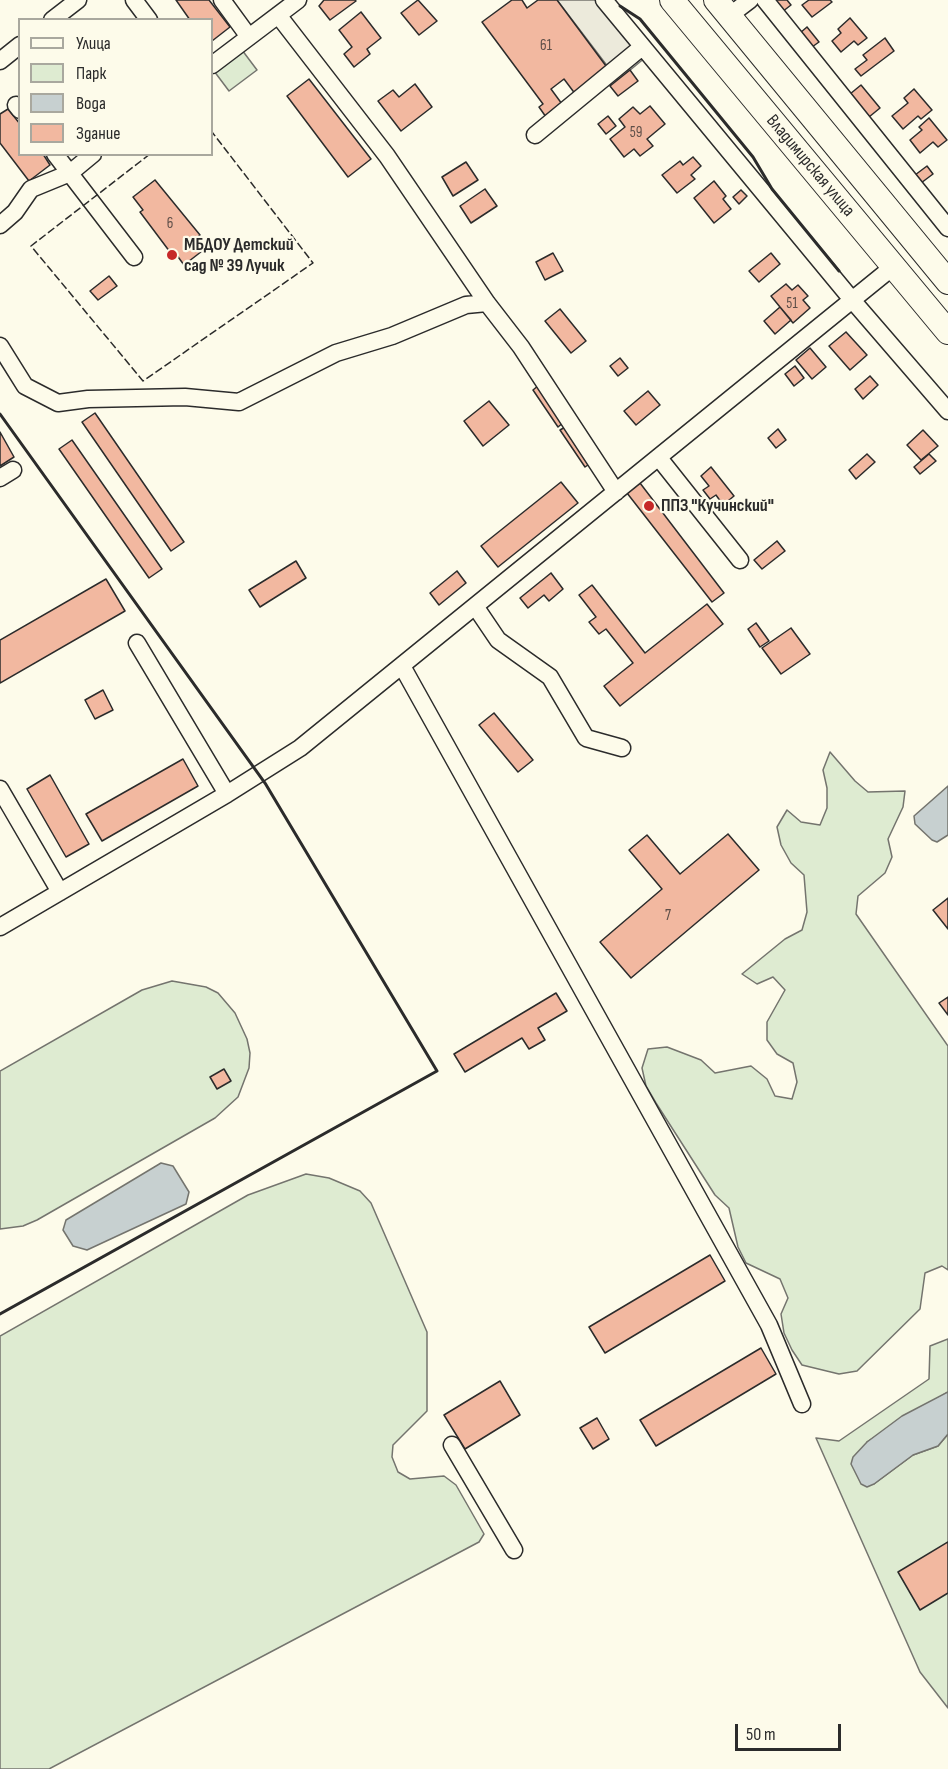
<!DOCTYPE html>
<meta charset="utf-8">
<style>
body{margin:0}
#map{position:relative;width:948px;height:1769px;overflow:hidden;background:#fdfbea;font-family:"Sofia Sans Condensed",sans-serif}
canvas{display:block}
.legend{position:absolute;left:18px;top:18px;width:195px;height:138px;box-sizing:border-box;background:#fdfbea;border:2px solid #a9a89e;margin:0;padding:8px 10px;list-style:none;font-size:18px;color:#2b2b2b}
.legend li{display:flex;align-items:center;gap:12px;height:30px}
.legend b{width:30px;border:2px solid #a9a89e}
.scale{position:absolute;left:735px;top:1724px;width:106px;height:27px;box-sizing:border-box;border:3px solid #2b2b2b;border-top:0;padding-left:8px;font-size:18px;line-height:21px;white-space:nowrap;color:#2b2b2b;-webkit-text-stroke:4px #fdfbea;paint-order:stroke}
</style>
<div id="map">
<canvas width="948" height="1769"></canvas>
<ul class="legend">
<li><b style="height:8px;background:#fdfbea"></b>Улица</li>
<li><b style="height:16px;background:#deebd1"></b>Парк</li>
<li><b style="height:16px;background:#c7d0d0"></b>Вода</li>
<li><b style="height:16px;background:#f2b8a0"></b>Здание</li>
</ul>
<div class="scale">50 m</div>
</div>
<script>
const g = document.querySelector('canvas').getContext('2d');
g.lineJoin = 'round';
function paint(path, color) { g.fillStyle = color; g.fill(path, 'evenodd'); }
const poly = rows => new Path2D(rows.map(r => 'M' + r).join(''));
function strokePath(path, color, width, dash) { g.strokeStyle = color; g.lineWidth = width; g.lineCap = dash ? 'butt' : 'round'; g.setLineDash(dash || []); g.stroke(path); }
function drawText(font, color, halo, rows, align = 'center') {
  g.font = font + ' "Sofia Sans Condensed",sans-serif'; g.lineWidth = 4.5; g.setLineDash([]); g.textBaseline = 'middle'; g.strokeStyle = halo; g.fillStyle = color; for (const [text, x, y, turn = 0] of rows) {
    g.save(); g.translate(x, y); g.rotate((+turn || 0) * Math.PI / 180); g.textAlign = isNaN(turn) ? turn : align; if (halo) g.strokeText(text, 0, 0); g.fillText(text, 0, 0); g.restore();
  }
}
const green = poly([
 [242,50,257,70,229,91,214,71,242,50],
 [830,752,855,781,868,792,905,791,903,807,888,839,892,857,885,873,858,896,856,914,948,1046,948,1270,942,1266,925,1273,920,1309,857,1371,839,1374,802,1365,792,1350,784,1333,781,1314,788,1298,780,1279,746,1263,738,1247,729,1208,715,1195,656,1103,646,1086,642,1068,648,1049,667,1047,701,1060,715,1073,751,1066,767,1079,775,1096,792,1099,797,1082,793,1063,777,1054,767,1040,767,1022,785,990,773,977,757,984,742,974,785,939,802,930,807,912,804,875,791,863,781,845,777,827,787,810,801,822,820,825,827,808,827,788,823,770,830,752],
 [172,981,206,987,218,993,235,1013,247,1039,250,1053,249,1068,238,1097,215,1118,37,1220,23,1226,0,1229,0,1071,142,990,172,981],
 [306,1174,329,1178,360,1191,371,1203,427,1332,427,1411,393,1445,392,1457,398,1472,410,1479,444,1476,456,1485,484,1534,479,1542,49,1769,0,1769,0,1336,248,1195,306,1174],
 [948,1339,948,1392,867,1442,874,1484,913,1455,938,1446,948,1434,948,1708,920,1672,816,1438,839,1441,929,1379,930,1346,948,1339]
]);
const parking = poly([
 [557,0,601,0,646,57,618,80,557,0]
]);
const water = poly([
 [948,786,948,835,937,842,932,840,915,824,914,816,948,786],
 [161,1163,173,1166,189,1192,186,1204,87,1250,73,1246,63,1230,66,1220,161,1163],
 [948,1392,948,1434,938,1446,913,1455,874,1484,867,1487,861,1484,851,1464,853,1457,867,1442,902,1416,948,1392]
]);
const building = poly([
 [176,0,209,0,230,27,212,41,212,20,190,20,176,0],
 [324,0,355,0,356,1,330,20,319,6,324,0],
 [418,0,437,21,419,35,401,13,418,0],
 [512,0,522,0,527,8,538,0,557,0,609,70,576,95,564,79,551,89,562,104,546,117,539,107,543,104,482,22,512,0],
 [772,0,787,0,791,5,782,12,772,0],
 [809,0,830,0,832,2,812,17,802,5,809,0],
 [361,12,381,38,367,49,370,54,354,67,344,54,352,47,339,30,361,12],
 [850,18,867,38,858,45,854,41,841,52,832,41,841,33,838,29,850,18],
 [807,27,819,42,812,47,800,33,807,27],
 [885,38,894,51,861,76,855,69,867,60,863,55,885,38],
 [630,70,638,81,618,96,610,86,630,70],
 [309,79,371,159,348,177,287,96,309,79],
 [415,84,432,107,401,131,378,101,393,90,399,97,415,84],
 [861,85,880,108,869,117,850,94,861,85],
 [914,89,932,110,921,119,918,116,903,129,892,116,908,103,904,98,914,89],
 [650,106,665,124,647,139,653,146,640,156,634,149,624,157,610,139,625,127,619,119,633,107,640,114,650,106],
 [8,109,20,124,20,154,43,154,50,165,29,181,0,143,0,114,8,109],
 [608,116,616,126,606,134,598,124,608,116],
 [929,118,947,140,938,147,933,142,920,153,910,140,922,130,919,127,929,118],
 [693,157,701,166,691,175,695,179,677,193,662,175,680,161,683,165,693,157],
 [466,162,478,180,453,196,442,177,466,162],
 [927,166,933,174,921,183,915,175,927,166],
 [155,180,200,235,198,237,206,248,184,265,176,254,173,256,140,212,143,210,133,197,155,180],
 [714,181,726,196,723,199,731,209,714,223,694,198,714,181],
 [485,189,497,206,471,223,460,206,485,189],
 [741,190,747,196,739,204,733,197,741,190],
 [553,253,563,271,545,280,536,262,553,253],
 [771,253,780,264,759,282,749,271,771,253],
 [109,276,117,286,98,300,90,291,109,276],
 [786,284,792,290,798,285,808,296,803,300,810,308,793,323,771,296,786,284],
 [780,307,791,320,775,334,764,321,780,307],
 [560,309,586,341,571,353,545,321,560,309],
 [846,332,867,355,850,370,829,346,846,332],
 [810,348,826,367,812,379,796,360,810,348],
 [620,358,628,368,618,376,610,366,620,358],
 [795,366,804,378,794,386,785,374,795,366],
 [870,376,878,385,863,399,855,389,870,376],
 [539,385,564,422,558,427,533,390,539,385],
 [648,391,660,405,636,425,624,411,648,391],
 [489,401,509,425,483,446,464,421,489,401],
 [95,413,184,542,171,551,82,422,95,413],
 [567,426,591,463,585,467,560,430,567,426],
 [778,429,786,440,776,448,768,438,778,429],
 [923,430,938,446,921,460,907,445,923,430],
 [0,432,14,457,0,466,0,432],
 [72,440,162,569,149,578,59,449,72,440],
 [867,454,875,462,856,479,849,470,867,454],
 [929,454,936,461,920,474,914,467,929,454],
 [711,467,734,496,723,505,716,495,710,499,703,490,709,486,701,476,711,467],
 [561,482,578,503,498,567,481,546,561,482],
 [640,483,724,593,712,602,627,493,640,483],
 [777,541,785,551,762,569,754,560,777,541],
 [296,561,306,578,260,607,249,590,296,561],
 [457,571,466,583,439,605,430,593,457,571],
 [551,573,563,589,549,601,544,595,528,608,520,598,551,573],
 [106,579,125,611,0,683,0,640,106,579],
 [592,585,645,653,707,604,723,624,620,706,604,686,633,663,606,629,599,634,589,622,596,617,579,595,592,585],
 [756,623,769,641,760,647,748,629,756,623],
 [791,628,810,654,781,674,762,648,791,628],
 [103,690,113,710,95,719,85,700,103,690],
 [494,713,533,760,518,772,479,725,494,713],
 [183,759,198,786,102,841,86,814,183,759],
 [50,775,89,844,66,857,27,789,50,775],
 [728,834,759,870,631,978,600,942,662,889,629,850,647,835,680,874,728,834],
 [948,898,948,929,933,910,948,898],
 [556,993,567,1011,538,1028,545,1040,529,1049,522,1038,465,1072,454,1054,556,993],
 [948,997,948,1015,939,1003,948,997],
 [224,1069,231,1081,217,1089,210,1077,224,1069],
 [710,1255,725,1281,605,1353,589,1327,710,1255],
 [761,1348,776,1374,656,1446,640,1420,761,1348],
 [500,1381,520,1415,465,1449,444,1415,500,1381],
 [597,1418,609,1439,593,1449,580,1428,597,1418],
 [948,1542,948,1593,920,1610,898,1572,948,1542]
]);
const minor = poly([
 [134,0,149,20],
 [222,0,249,37],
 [604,0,853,301,948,411],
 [765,0,948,228],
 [278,15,387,156,487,303,521,347,616,492],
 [729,16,750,0],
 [52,20,78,0],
 [0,61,20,45],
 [212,65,298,0],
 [16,105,20,110],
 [535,135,642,47],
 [55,154,134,257],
 [0,225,15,212,31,189,70,173,93,154],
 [0,346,25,386,58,403,88,399,185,397,239,402,336,353,392,336,466,305,487,303],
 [659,458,740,560],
 [0,478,13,470],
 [475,606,498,640,550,677,586,738,622,748],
 [137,643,227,794],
 [402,666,769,1325,802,1404],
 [0,789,60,892],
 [0,927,227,794,300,748,894,266],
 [452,1445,514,1550]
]);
const highway = poly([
 [672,0,948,332],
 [716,0,948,282]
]);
const fence = poly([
 [150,154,31,246,143,381,313,263,212,132]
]);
const wall = poly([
 [620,6,640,19,753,157,772,189,839,271],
 [0,414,265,783,437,1071,0,1314]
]);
const markers = [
 [172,255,6,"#c62828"],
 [649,506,6,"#c62828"]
];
const numberNames = [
 ["61",546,46],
 ["59",636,133],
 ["6",170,224],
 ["51",792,304],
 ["7",668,916]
];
const streetNames = [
 ["Владимирская улица",810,166,50]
];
const poiNames = [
 ["МБДОУ Детский",184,245],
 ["сад № 39 Лучик",184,266],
 ["ППЗ \"Кучинский\"",661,506]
];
paint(green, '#deebd1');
strokePath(green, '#74746e', 1.5);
paint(parking, '#eceadb');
strokePath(parking, '#74746e', 1.5);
paint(water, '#c7d0d0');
strokePath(water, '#74746e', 1.5);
paint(building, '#f2b8a0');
strokePath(building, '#2b2b2b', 1.5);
strokePath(minor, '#2b2b2b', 19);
strokePath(highway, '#2b2b2b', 26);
strokePath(minor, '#fdfbea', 16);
strokePath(highway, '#fdfbea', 24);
strokePath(fence, '#2b2b2b', 1.5, [8, 3]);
strokePath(wall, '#2b2b2b', 3);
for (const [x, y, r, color] of markers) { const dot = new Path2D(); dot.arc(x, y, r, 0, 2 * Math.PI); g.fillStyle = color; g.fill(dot); strokePath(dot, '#fdfbea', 2); }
drawText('15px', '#5d4e48', null, numberNames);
drawText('18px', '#2b2b2b', '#fdfbea', streetNames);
drawText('bold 18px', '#2b2b2b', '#fdfbea', poiNames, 'left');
</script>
